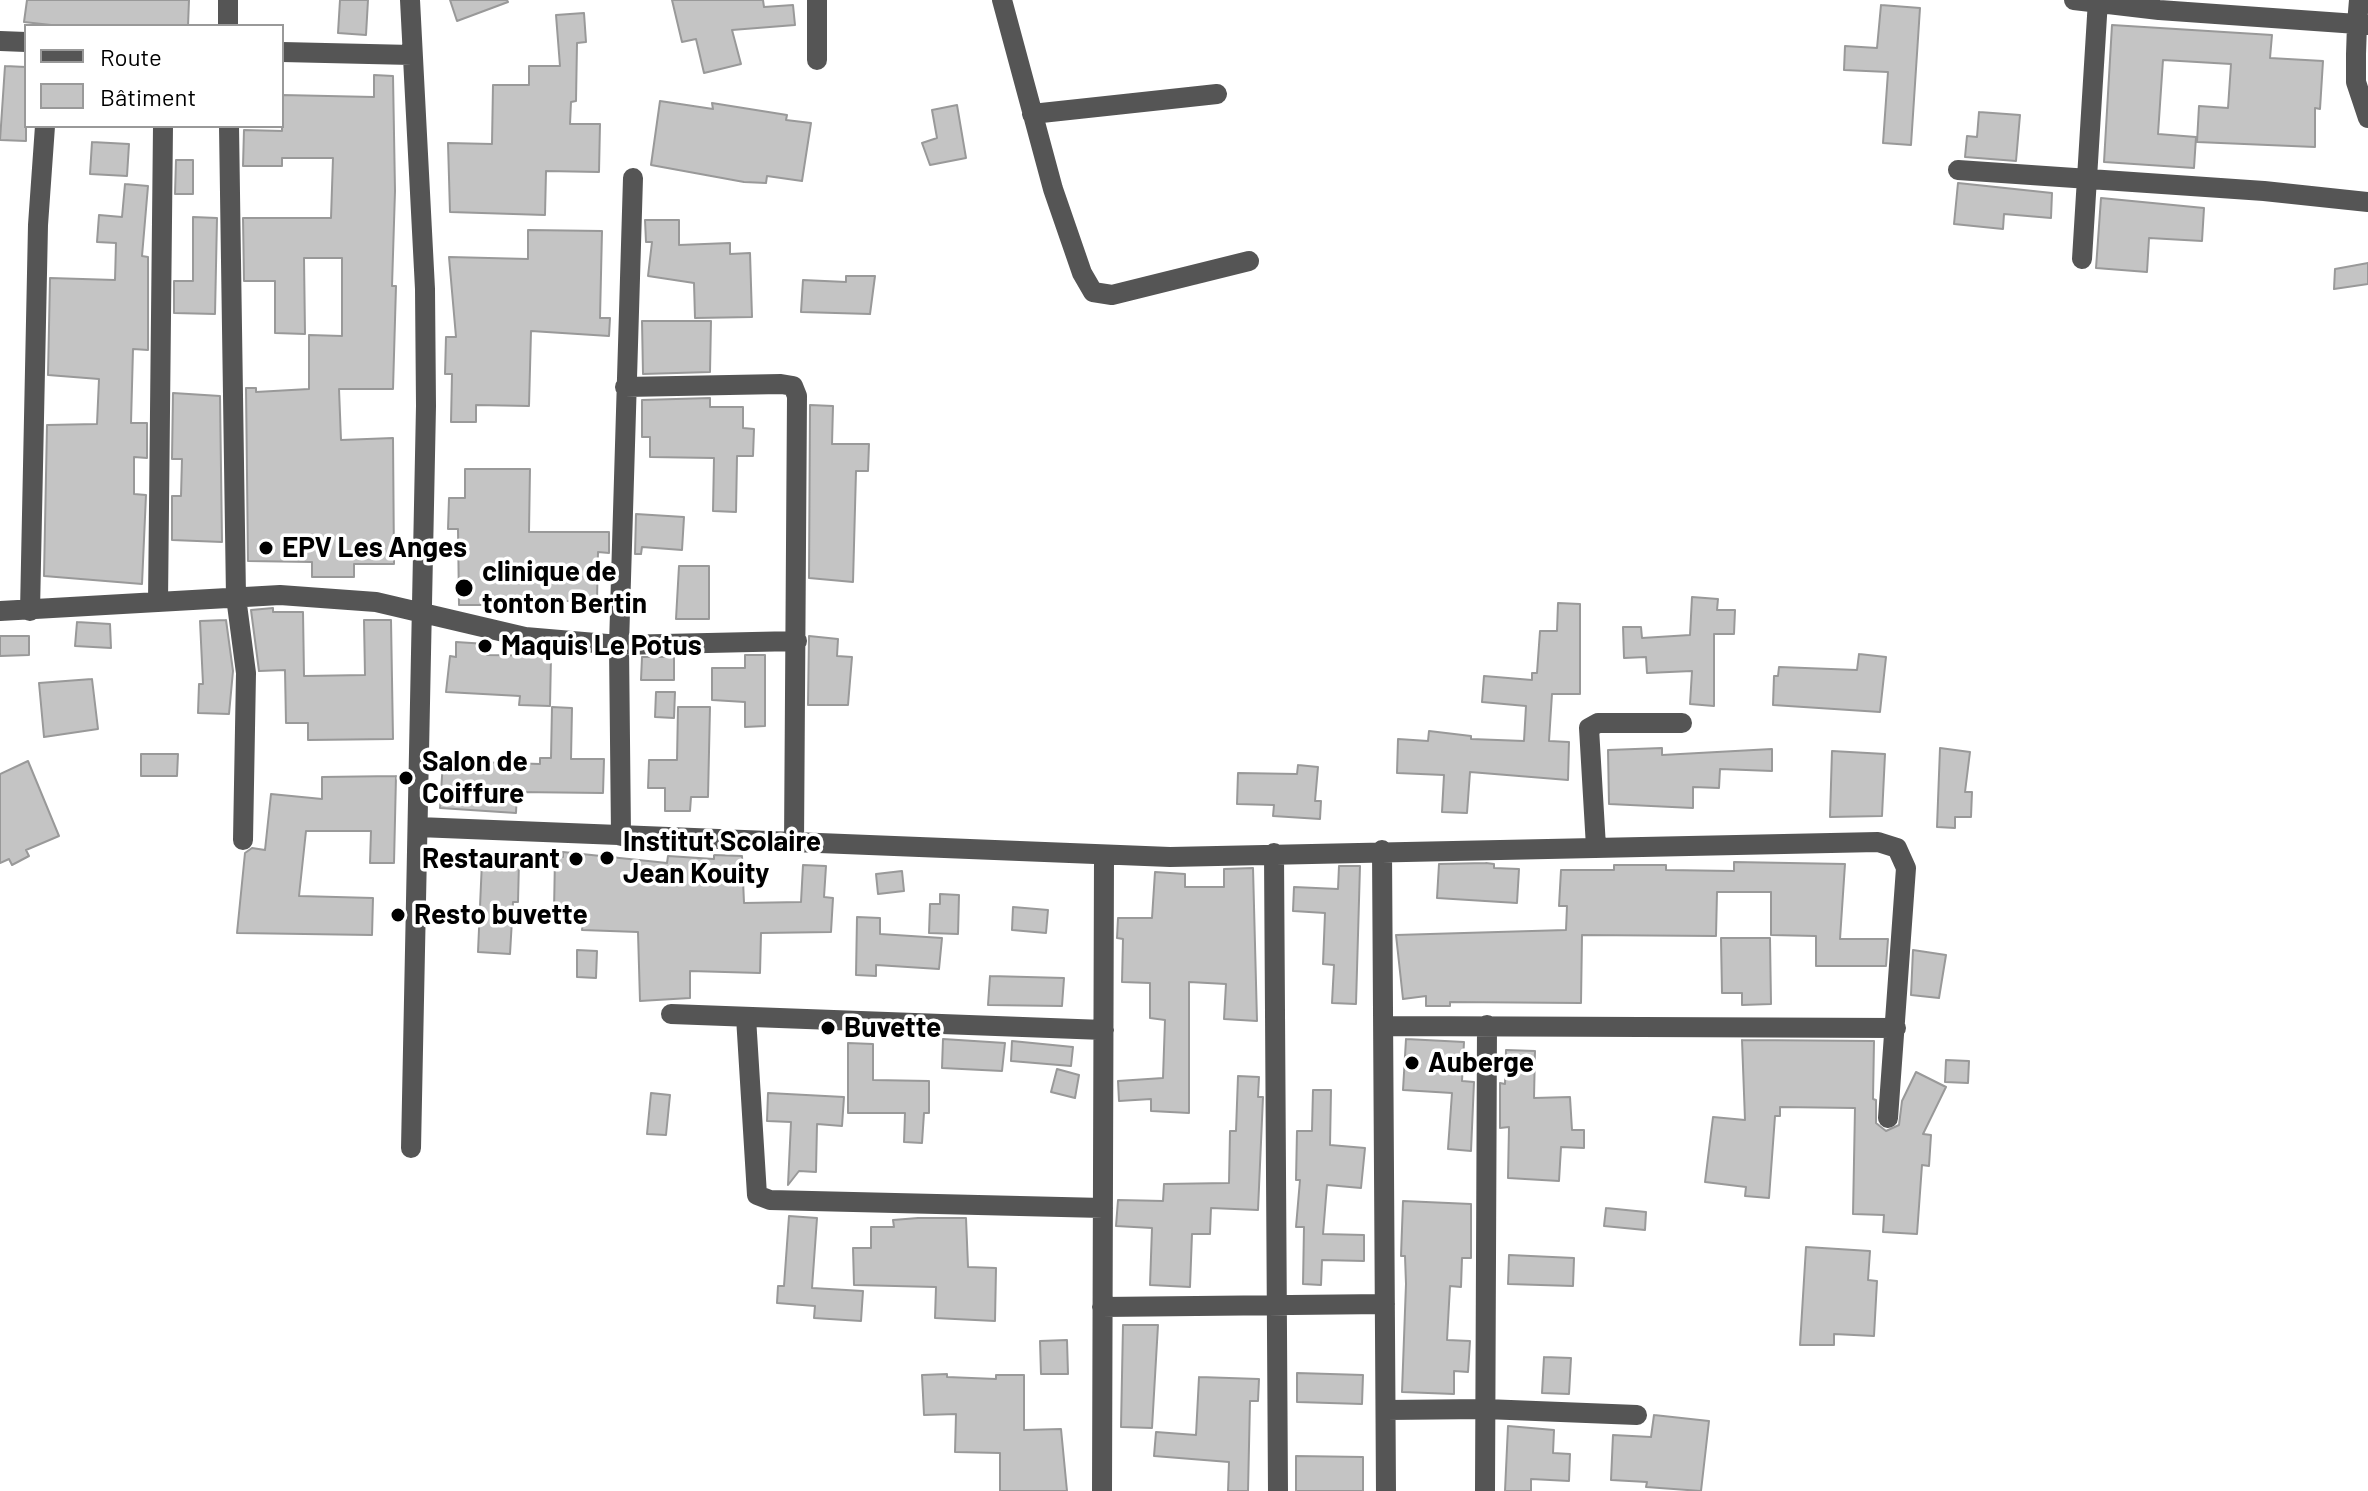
<!DOCTYPE html>
<meta charset="utf-8">
<style>
body{margin:0}
#map{position:relative;width:2368px;height:1491px;overflow:hidden;background:#fff;font-family:Barlow,sans-serif}
canvas{display:block}
.legend{position:absolute;left:24px;top:24px;width:260px;height:104px;box-sizing:border-box;background:#fff;border:2px solid #999;margin:0;padding:10px 14px;list-style:none;font-size:24px;color:#000}
.legend li{display:flex;align-items:center;gap:16px;height:40px}
.legend b{width:40px;border:2px solid #999}
</style>
<div id="map">
<canvas width="2368" height="1491"></canvas>
<ul class="legend">
<li><b style="height:10px;background:#555"></b>Route</li>
<li><b style="height:22px;background:#c4c4c4"></b>Bâtiment</li>
</ul>
</div>
<script>
const g = document.querySelector('canvas').getContext('2d');
g.lineJoin = 'round';
function paint(path, color) { g.fillStyle = color; g.fill(path, 'evenodd'); }
const poly = rows => new Path2D(rows.map(r => 'M' + r).join(''));
function strokePath(path, color, width, dash) { g.strokeStyle = color; g.lineWidth = width; g.lineCap = dash ? 'butt' : 'round'; g.setLineDash(dash || []); g.stroke(path); }
function drawText(font, color, halo, rows, align = 'center') {
  g.font = font + ' Barlow,sans-serif'; g.lineWidth = 7; g.setLineDash([]); g.textBaseline = 'middle'; g.strokeStyle = halo; g.fillStyle = color; for (const [text, x, y, turn = 0] of rows) {
    g.save(); g.translate(x, y); g.rotate((+turn || 0) * Math.PI / 180); g.textAlign = isNaN(turn) ? turn : align; if (halo) g.strokeText(text, 0, 0); g.fillText(text, 0, 0); g.restore();
  }
}
const building = poly([
 [27,0,189,0,188,26,60,26,24,22,27,0],
 [340,0,368,0,366,35,338,33,340,0],
 [450,0,507,0,508,2,457,21,450,0],
 [672,0,763,0,764,7,793,5,795,25,732,30,741,64,704,73,696,39,682,42,672,0],
 [1881,5,1920,8,1911,145,1883,143,1888,72,1844,70,1845,46,1877,48,1881,5],
 [584,13,586,42,577,43,576,101,571,102,570,124,600,124,599,172,546,171,545,215,450,212,448,143,492,144,493,85,529,85,529,66,560,66,556,15,584,13],
 [2112,25,2272,35,2270,58,2323,61,2320,109,2315,108,2315,147,2197,142,2199,106,2228,108,2231,64,2163,60,2158,134,2196,137,2194,168,2104,162,2112,25],
 [5,66,26,67,26,141,0,140,5,66],
 [374,75,393,76,395,191,392,286,396,286,393,389,339,389,341,440,393,438,394,564,354,564,354,577,312,577,312,562,248,561,246,388,256,388,256,392,309,389,309,335,342,336,342,258,304,258,305,334,275,333,275,281,244,281,243,218,331,218,333,158,282,158,282,166,243,166,244,130,282,131,282,95,374,97,374,75],
 [660,101,713,109,712,103,787,115,786,120,811,123,802,181,767,176,766,183,744,182,651,165,660,101],
 [957,105,966,158,930,165,922,143,937,138,932,110,957,105],
 [1979,112,2020,115,2016,161,1965,157,1967,136,1977,137,1979,112],
 [92,142,129,144,127,176,90,174,92,142],
 [176,160,193,160,193,194,175,194,176,160],
 [1958,183,2052,193,2051,218,2004,214,2003,229,1954,224,1958,183],
 [125,184,148,186,142,256,148,257,148,350,133,349,131,423,147,423,147,458,134,457,134,494,146,495,142,584,44,576,47,425,97,424,99,379,48,375,50,278,115,280,116,243,97,242,99,215,122,217,125,184],
 [2101,198,2204,208,2202,241,2149,238,2147,272,2096,268,2101,198],
 [193,217,217,218,215,314,174,313,174,281,193,281,193,217],
 [645,220,679,220,679,245,730,243,730,254,750,253,752,317,695,318,694,283,648,276,652,242,646,242,645,220],
 [528,230,602,231,600,318,610,318,609,336,531,331,529,406,476,405,476,422,451,422,452,374,445,374,446,337,456,337,449,257,528,259,528,230],
 [2368,263,2368,284,2334,289,2335,269,2368,263],
 [846,276,875,276,870,314,801,312,803,280,846,282,846,276],
 [642,321,711,321,710,372,643,374,642,321],
 [173,393,220,396,222,542,172,540,172,496,181,496,182,459,172,459,173,393],
 [710,398,710,407,743,407,743,428,754,429,753,456,737,456,736,512,713,511,714,458,650,457,650,437,642,437,642,400,710,398],
 [810,405,833,406,832,444,869,444,868,471,856,471,853,582,809,578,810,405],
 [465,469,530,469,529,532,609,532,609,553,598,552,597,601,552,601,551,613,524,613,524,605,459,605,458,529,448,529,449,498,465,498,465,469],
 [636,514,684,517,682,550,642,547,641,554,635,554,636,514],
 [679,566,709,566,709,619,676,619,679,566],
 [1692,597,1718,599,1717,610,1735,610,1734,634,1714,634,1714,706,1690,704,1692,671,1647,673,1646,657,1624,658,1623,627,1641,627,1642,638,1690,635,1692,597],
 [1558,603,1580,604,1580,694,1552,694,1549,741,1569,742,1568,780,1470,772,1467,813,1442,812,1444,775,1397,773,1398,739,1428,741,1429,731,1471,736,1471,739,1524,741,1526,706,1482,702,1484,676,1532,680,1532,673,1537,673,1540,631,1557,631,1558,603],
 [273,608,273,612,303,612,304,676,365,675,364,620,391,620,393,739,308,740,308,723,286,723,285,670,259,671,251,610,273,608],
 [226,620,233,671,229,714,198,713,199,684,203,684,200,621,226,620],
 [77,622,110,624,111,648,75,646,77,622],
 [0,636,29,636,29,655,0,656,0,636],
 [809,636,838,639,837,656,852,657,848,705,808,705,809,636],
 [456,642,487,644,487,655,551,656,550,706,519,705,520,696,446,692,450,656,456,657,456,642],
 [1859,654,1886,657,1880,712,1773,705,1774,676,1778,676,1779,667,1857,670,1859,654],
 [745,655,765,655,765,726,745,727,745,702,712,700,712,668,745,668,745,655],
 [642,657,674,657,674,680,641,680,642,657],
 [92,679,98,729,44,737,39,683,92,679],
 [656,692,675,692,674,718,655,717,656,692],
 [552,707,572,708,571,759,604,759,603,793,517,792,516,813,440,808,443,761,540,764,540,758,551,758,552,707],
 [678,707,710,707,708,797,691,797,690,811,665,811,665,788,648,788,649,760,677,760,678,707],
 [1662,748,1662,755,1772,749,1772,771,1720,769,1719,788,1693,787,1693,808,1609,804,1608,750,1662,748],
 [1940,748,1970,752,1965,792,1972,792,1971,817,1955,817,1955,828,1937,827,1940,748],
 [1832,751,1885,754,1882,816,1830,817,1832,751],
 [141,754,178,754,177,776,141,776,141,754],
 [28,761,59,836,26,850,29,856,12,865,9,859,0,863,0,774,28,761],
 [1298,765,1318,767,1315,801,1321,801,1320,819,1273,816,1274,805,1237,804,1238,773,1297,774,1298,765],
 [396,776,394,863,370,863,371,831,306,831,299,896,373,898,372,935,237,933,245,853,252,848,265,850,271,794,322,799,322,777,396,776],
 [563,852,667,863,668,856,714,859,714,855,742,856,744,903,801,902,803,865,826,866,824,897,833,898,831,932,761,933,760,973,690,971,690,998,640,1001,638,932,582,930,584,912,554,912,555,856,563,857,563,852],
 [482,861,519,861,518,902,513,902,510,954,478,952,482,861],
 [1734,862,1845,864,1840,939,1888,939,1886,966,1816,966,1816,936,1771,935,1771,892,1717,892,1716,936,1582,935,1581,1003,1450,1002,1450,1006,1426,1006,1426,996,1403,999,1396,935,1566,930,1567,906,1559,906,1561,870,1614,870,1614,865,1666,865,1666,870,1734,871,1734,862],
 [1486,863,1494,864,1494,868,1519,869,1517,903,1437,898,1439,864,1486,863],
 [1339,866,1360,866,1356,1004,1332,1003,1334,965,1323,964,1325,913,1293,911,1294,887,1338,889,1339,866],
 [1253,868,1257,1021,1224,1019,1226,984,1189,982,1189,1113,1151,1111,1151,1099,1119,1101,1118,1081,1163,1078,1165,1020,1150,1018,1150,983,1122,982,1123,939,1117,938,1118,918,1152,918,1155,872,1185,874,1185,887,1224,887,1224,869,1253,868],
 [902,871,904,891,878,894,876,874,902,871],
 [940,894,959,895,958,934,929,933,930,904,940,904,940,894],
 [1013,907,1048,910,1046,933,1012,930,1013,907],
 [857,917,880,918,880,934,942,938,939,969,876,965,876,976,856,975,857,917],
 [1721,938,1770,938,1771,1004,1742,1005,1742,993,1722,993,1721,938],
 [577,950,597,951,596,978,577,977,577,950],
 [1913,950,1946,955,1939,998,1911,995,1913,950],
 [990,976,1064,978,1062,1006,988,1005,990,976],
 [943,1039,1005,1043,1002,1071,942,1068,943,1039],
 [1406,1039,1464,1042,1462,1081,1474,1082,1471,1151,1448,1149,1452,1093,1403,1090,1406,1039],
 [1742,1040,1874,1041,1873,1099,1876,1100,1876,1123,1886,1131,1899,1125,1902,1101,1916,1072,1946,1087,1923,1134,1931,1135,1929,1166,1922,1165,1917,1234,1883,1232,1884,1215,1853,1214,1855,1108,1780,1107,1780,1116,1775,1116,1769,1198,1745,1196,1746,1187,1705,1182,1713,1117,1745,1120,1742,1040],
 [1012,1041,1073,1047,1071,1066,1011,1061,1012,1041],
 [848,1043,873,1044,873,1080,929,1081,929,1113,924,1113,922,1143,904,1142,905,1113,848,1113,848,1043],
 [1506,1050,1535,1051,1534,1098,1570,1097,1572,1130,1584,1130,1584,1148,1561,1147,1559,1181,1508,1178,1509,1127,1500,1128,1500,1083,1505,1084,1506,1050],
 [1946,1060,1969,1061,1968,1083,1945,1082,1946,1060],
 [1057,1069,1079,1075,1075,1098,1051,1092,1057,1069],
 [1238,1076,1259,1077,1258,1097,1263,1097,1258,1210,1211,1208,1210,1234,1192,1234,1190,1287,1150,1285,1152,1228,1116,1226,1118,1200,1163,1201,1164,1184,1229,1183,1230,1131,1236,1131,1238,1076],
 [1313,1090,1331,1090,1330,1145,1365,1148,1361,1188,1327,1185,1323,1234,1364,1235,1364,1261,1322,1260,1321,1285,1303,1284,1304,1227,1296,1227,1300,1180,1296,1180,1297,1131,1312,1131,1313,1090],
 [651,1093,670,1095,666,1135,647,1134,651,1093],
 [768,1093,844,1097,842,1126,817,1124,816,1172,799,1171,788,1185,791,1122,767,1121,768,1093],
 [1403,1201,1471,1204,1471,1258,1462,1258,1461,1287,1450,1286,1447,1340,1470,1341,1468,1372,1454,1371,1454,1394,1402,1392,1406,1284,1405,1256,1401,1256,1403,1201],
 [1606,1208,1646,1212,1645,1230,1604,1226,1606,1208],
 [789,1216,817,1218,812,1288,863,1291,861,1321,814,1318,815,1306,777,1303,778,1286,784,1286,789,1216],
 [918,1218,966,1218,968,1267,996,1268,995,1321,935,1318,936,1287,854,1285,853,1248,871,1248,871,1227,894,1227,893,1220,918,1218],
 [1806,1247,1870,1251,1868,1280,1877,1281,1874,1336,1834,1334,1834,1345,1800,1345,1806,1247],
 [1509,1255,1574,1258,1573,1286,1508,1284,1509,1255],
 [1123,1325,1158,1325,1152,1428,1121,1427,1123,1325],
 [1067,1340,1068,1374,1041,1374,1040,1341,1067,1340],
 [1544,1357,1571,1358,1569,1394,1542,1393,1544,1357],
 [1297,1373,1363,1375,1362,1404,1297,1402,1297,1373],
 [947,1374,947,1377,996,1379,996,1375,1024,1375,1024,1430,1061,1429,1067,1491,1000,1491,1000,1453,955,1452,956,1414,924,1415,922,1375,947,1374],
 [1199,1377,1259,1379,1258,1401,1250,1401,1248,1491,1228,1491,1229,1462,1154,1456,1156,1432,1196,1435,1199,1377],
 [1654,1415,1709,1421,1701,1491,1646,1487,1647,1482,1611,1480,1613,1435,1651,1437,1654,1415],
 [1508,1426,1554,1430,1553,1453,1570,1454,1569,1481,1531,1479,1531,1491,1505,1491,1508,1426],
 [1296,1456,1363,1457,1363,1491,1296,1491,1296,1456]
]);
const minor = poly([
 [228,0,228,26],
 [410,0,425,289,426,406,411,1148],
 [1002,0,1053,189,1082,273,1093,292,1112,295,1249,261],
 [2074,0,2159,10,2357,24,2359,0],
 [2368,25,2357,24,2356,54,2356,82,2368,118],
 [0,41,26,42],
 [282,52,412,55],
 [817,60,817,0],
 [1032,114,1217,94],
 [229,126,236,597,246,673,243,840],
 [1958,170,2264,191,2368,202],
 [2082,259,2098,0],
 [625,387,781,384,793,386,797,396,794,843],
 [158,602,163,126],
 [0,611,280,595,376,602,525,637,619,645,797,641],
 [30,611,38,225,45,126],
 [418,827,1170,857,1878,842,1897,848,1906,868,1888,1118],
 [621,836,619,645,633,178],
 [1596,847,1589,728,1598,723,1682,723],
 [1382,850,1386,1491],
 [1274,853,1278,1491],
 [671,1014,1104,1030],
 [746,1017,757,1195,770,1200,1103,1208],
 [1386,1026,1896,1028],
 [1102,1307,1385,1304],
 [1386,1410,1485,1409,1637,1415],
 [1102,1491,1104,856],
 [1485,1491,1487,1025]
]);
const markers = [
 [266,548,8,"#000"],
 [464,588,10,"#000"],
 [485,646,8,"#000"],
 [406,778,8,"#000"],
 [607,858,8,"#000"],
 [576,859,8,"#000"],
 [398,915,8,"#000"],
 [828,1028,8,"#000"],
 [1412,1063,8,"#000"]
];
const poiNames = [
 ["EPV Les Anges",282,548],
 ["clinique de",482,572],
 ["tonton Bertin",482,604],
 ["Maquis Le Potus",501,646],
 ["Salon de",422,762],
 ["Coiffure",422,794],
 ["Institut Scolaire",623,842],
 ["Jean Kouity",623,874],
 ["Restaurant",560,859,"right"],
 ["Resto buvette",414,915],
 ["Buvette",844,1028],
 ["Auberge",1428,1063]
];
paint(building, '#c4c4c4');
strokePath(building, '#999', 2);
strokePath(minor, '#555', 20);
for (const [x, y, r, color] of markers) { const dot = new Path2D(); dot.arc(x, y, r, 0, 2 * Math.PI); g.fillStyle = color; g.fill(dot); strokePath(dot, '#fff', 3); }
drawText('bold 28px', '#000', '#fff', poiNames, 'left');
</script>
